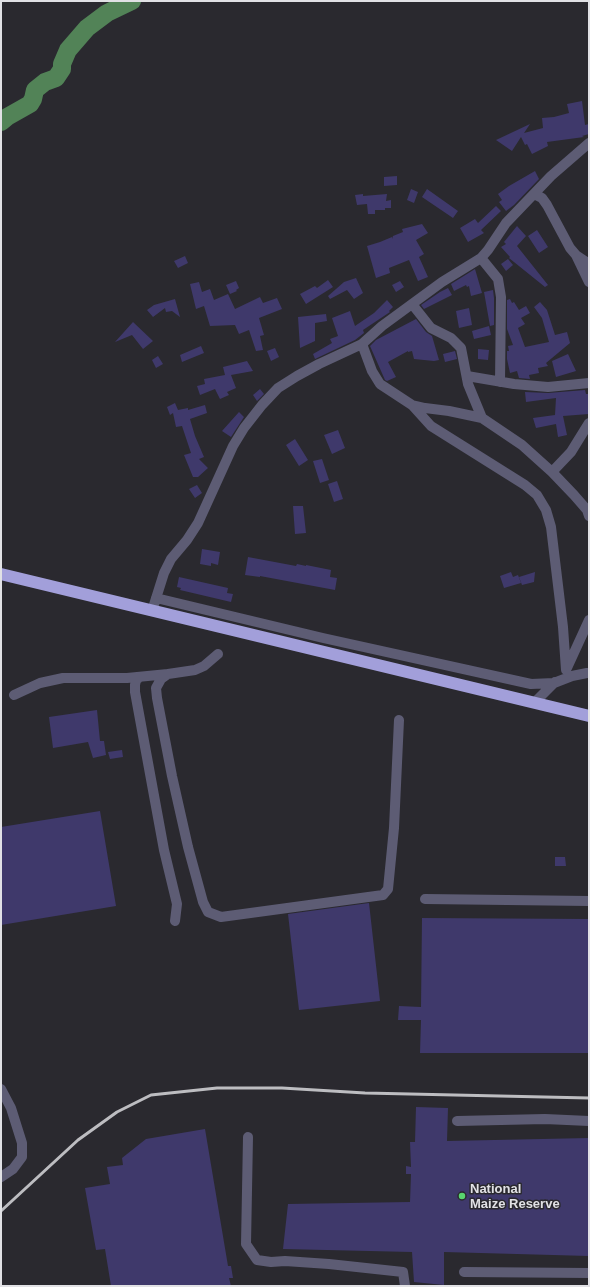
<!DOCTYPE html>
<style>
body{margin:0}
#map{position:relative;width:590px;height:1287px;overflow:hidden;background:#2a292f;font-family:Helvetica,sans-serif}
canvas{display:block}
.frame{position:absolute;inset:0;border:2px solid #e1e1e5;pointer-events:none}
</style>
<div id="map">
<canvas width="590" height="1287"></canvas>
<div class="frame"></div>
</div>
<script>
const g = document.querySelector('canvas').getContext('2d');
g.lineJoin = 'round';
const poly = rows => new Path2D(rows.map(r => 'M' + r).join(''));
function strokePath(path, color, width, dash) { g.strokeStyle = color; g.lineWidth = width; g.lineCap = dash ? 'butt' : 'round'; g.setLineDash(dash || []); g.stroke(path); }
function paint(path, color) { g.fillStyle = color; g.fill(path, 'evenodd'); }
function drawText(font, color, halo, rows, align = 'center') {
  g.font = font + ' Helvetica,sans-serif'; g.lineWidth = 3; g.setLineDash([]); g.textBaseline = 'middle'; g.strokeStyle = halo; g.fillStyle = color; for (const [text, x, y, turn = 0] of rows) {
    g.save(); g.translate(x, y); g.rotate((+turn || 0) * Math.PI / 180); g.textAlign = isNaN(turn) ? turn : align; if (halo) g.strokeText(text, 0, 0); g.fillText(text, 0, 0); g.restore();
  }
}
const river = poly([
 [1,122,7,117,30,104,33,99,35,90,45,82,56,78,62,69,62,64,68,50,87,28,107,13,132,1]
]);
const building = poly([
 [582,101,585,125,589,124,589,134,582,136,584,137,547,142,548,146,532,154,527,144,525,145,521,137,512,151,496,140,530,124,524,133,543,128,542,118,554,117,569,113,567,104],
 [535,171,539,179,514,205,506,211,499,202,502,200,498,194,509,186],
 [397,176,397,185,384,186,384,177],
 [411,189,418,192,414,203,407,200],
 [427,189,458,211,453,218,422,197],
 [363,194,363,196,387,194,386,201,391,200,391,208,385,208,385,210,375,210,375,214,368,214,367,204,357,205,355,195],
 [496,206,501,211,481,230,484,233,468,242,460,228,475,219,478,223],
 [422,224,428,233,416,240,424,254,419,257,428,277,418,281,409,260,389,268,390,273,376,278,367,246,380,242,392,237,392,239,393,236,403,232,402,229],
 [517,226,526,236,517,246,548,285,545,287,509,258,510,257,501,247,506,244,504,242],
 [537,230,548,247,539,253,528,236],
 [185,256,188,263,178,268,174,261],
 [508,259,513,265,506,271,501,264],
 [475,269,482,293,471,296,469,286,467,287,466,285,454,291,451,284],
 [356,278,363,293,354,299,347,290,330,299,328,296,344,282],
 [328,280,333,287,306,304,300,294,315,286,317,288],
 [236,281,239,288,236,290,237,291,230,294,226,285],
 [400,281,404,287,396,292,392,285],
 [199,282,202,292,210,289,214,300,228,294,235,309,260,297,263,303,277,298,282,309,259,318,264,335,260,336,263,350,256,351,249,330,239,334,235,325,210,326,204,306,196,309,190,284],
 [448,288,452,295,424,309,421,305,440,292],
 [493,290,494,298,494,325,490,326,484,292],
 [175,299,180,317,172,311,166,312,165,308,153,317,147,310,154,305],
 [510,299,512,303,514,302,519,310,526,306,530,313,521,318,525,324,518,328,525,347,549,342,542,318,534,307,540,302,547,310,555,335,567,332,570,343,546,363,548,366,538,368,539,373,529,375,530,379,519,378,517,371,510,373,507,359,507,351,509,351,508,346,513,345,507,329,507,300],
 [387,300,393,307,389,311,390,312,363,330,364,333,355,340,315,359,313,354,332,343,330,339,338,336,332,318,350,311,355,326,374,313],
 [469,308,472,325,459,328,456,311],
 [326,314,327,321,315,323,315,341,300,348,298,317],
 [416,319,426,332,432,336,439,360,434,361,414,359,412,351,408,352,408,351,388,362,396,377,387,381,385,380,370,346,376,340],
 [133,322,153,341,143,349,132,335,115,342],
 [489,326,491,335,474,339,472,331],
 [201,346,204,353,182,362,180,355],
 [275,348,279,357,271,361,267,351],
 [478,349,489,350,488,360,478,359],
 [455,351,457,359,445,362,443,354],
 [568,354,576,371,556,377,552,361],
 [158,356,163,364,156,368,152,360],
 [247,361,253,371,231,375,236,388,227,392,229,395,220,399,215,389,200,395,197,386,205,384,204,379,225,375,223,367],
 [260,389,264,394,257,401,253,395],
 [585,390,586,394,589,394,589,414,563,416,567,435,558,437,556,424,536,428,533,418,555,415,556,398,526,402,525,392,548,393],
 [175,403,178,410,188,408,188,410,205,405,207,413,190,419,195,436,204,457,199,459,208,468,198,477,193,477,184,455,191,453,182,426,176,427,173,413,170,415,167,407],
 [239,412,244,417,231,437,222,431],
 [338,430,345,448,332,454,324,435],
 [295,439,308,460,299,466,286,445],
 [322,459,329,480,320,483,313,461],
 [337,481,343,499,334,502,328,484],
 [197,485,202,493,195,498,189,489],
 [293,506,303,506,306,533,295,534],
 [202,549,220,552,218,565,211,563,211,566,200,564],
 [248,557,296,566,297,564,306,566,306,565,331,570,330,577,337,578,335,590,260,576,260,577,245,575],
 [511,572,513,577,518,575,521,583,504,588,500,576],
 [535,572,534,582,522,585,519,577],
 [179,577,228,588,227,593,233,594,231,602,180,590,181,588,177,587],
 [97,710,100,741,104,741,106,755,93,758,88,742,53,748,49,717],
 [122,750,123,757,110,759,108,752],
 [100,811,116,906,1,925,1,827],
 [555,857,565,857,566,866,555,866],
 [369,903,380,1001,299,1010,288,914],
 [422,918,589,919,589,1053,420,1053,421,1020,398,1020,399,1006,421,1007],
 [416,1107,448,1108,447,1141,589,1138,589,1256,444,1252,444,1285,414,1282,412,1252,283,1249,288,1204,410,1202,411,1174,406,1174,406,1166,411,1167,410,1142,415,1142],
 [205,1129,228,1266,231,1266,233,1278,229,1278,231,1286,111,1286,105,1249,96,1250,85,1188,110,1184,107,1167,123,1165,122,1158,146,1139]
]);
const minor = poly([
 [534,194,542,198,547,205,570,248,576,255,589,264],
 [576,255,589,282],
 [481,258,498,279,501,297,500,382],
 [412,304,431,328,451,338,461,348,468,384,482,418],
 [362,344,372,371,380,384,412,405,425,408,449,411,482,418,522,445,552,472,574,495,587,510,589,516],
 [467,376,514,384,548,387,589,383],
 [412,405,431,426,525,485,537,495,546,510,551,527,563,627,566,670],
 [552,472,571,452,589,423],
 [156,598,323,638,531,684,554,683,572,676,587,673,589,673],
 [152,611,164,573,171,559,187,540,198,523,233,446,244,428,262,405,278,388,297,376,319,364,362,344,382,326,442,282,481,258,488,250,506,223,551,176,589,143],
 [218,654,204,666,195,670,168,674,161,679,156,688,157,698,172,776,188,847,203,902,208,912,221,917,383,895,388,889,394,828,399,720],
 [567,668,589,620],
 [140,677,136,680,135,685,135,692,164,850,177,904,175,921],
 [14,695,40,683,63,678,127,678,168,674],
 [534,703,555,682],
 [425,899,589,901],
 [1,1089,11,1108,22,1143,22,1157,13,1169,1,1177],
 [457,1121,545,1119,589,1121],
 [248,1137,246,1244,257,1260,271,1262,285,1261,329,1264,403,1272,405,1286],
 [464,1272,589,1273]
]);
const highway = poly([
 [1,574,589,716]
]);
const rail = poly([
 [1,1211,78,1140,117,1112,151,1095,217,1088,282,1088,365,1093,589,1098]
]);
const markers = [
 [462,1196,4,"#59d56f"]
];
const poiNames = [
 ["National",470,1189],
 ["Maize Reserve",470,1204]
];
strokePath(river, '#528357', 18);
paint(building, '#3f396b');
strokePath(minor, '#5d5c74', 10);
strokePath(highway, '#a29fda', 12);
strokePath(rail, '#bdbdc1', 3);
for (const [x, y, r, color] of markers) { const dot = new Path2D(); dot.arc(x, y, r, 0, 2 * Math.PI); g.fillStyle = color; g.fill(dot); strokePath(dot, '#2a292f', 1.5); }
drawText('bold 13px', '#e1e1e5', '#2a292f', poiNames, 'left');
</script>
